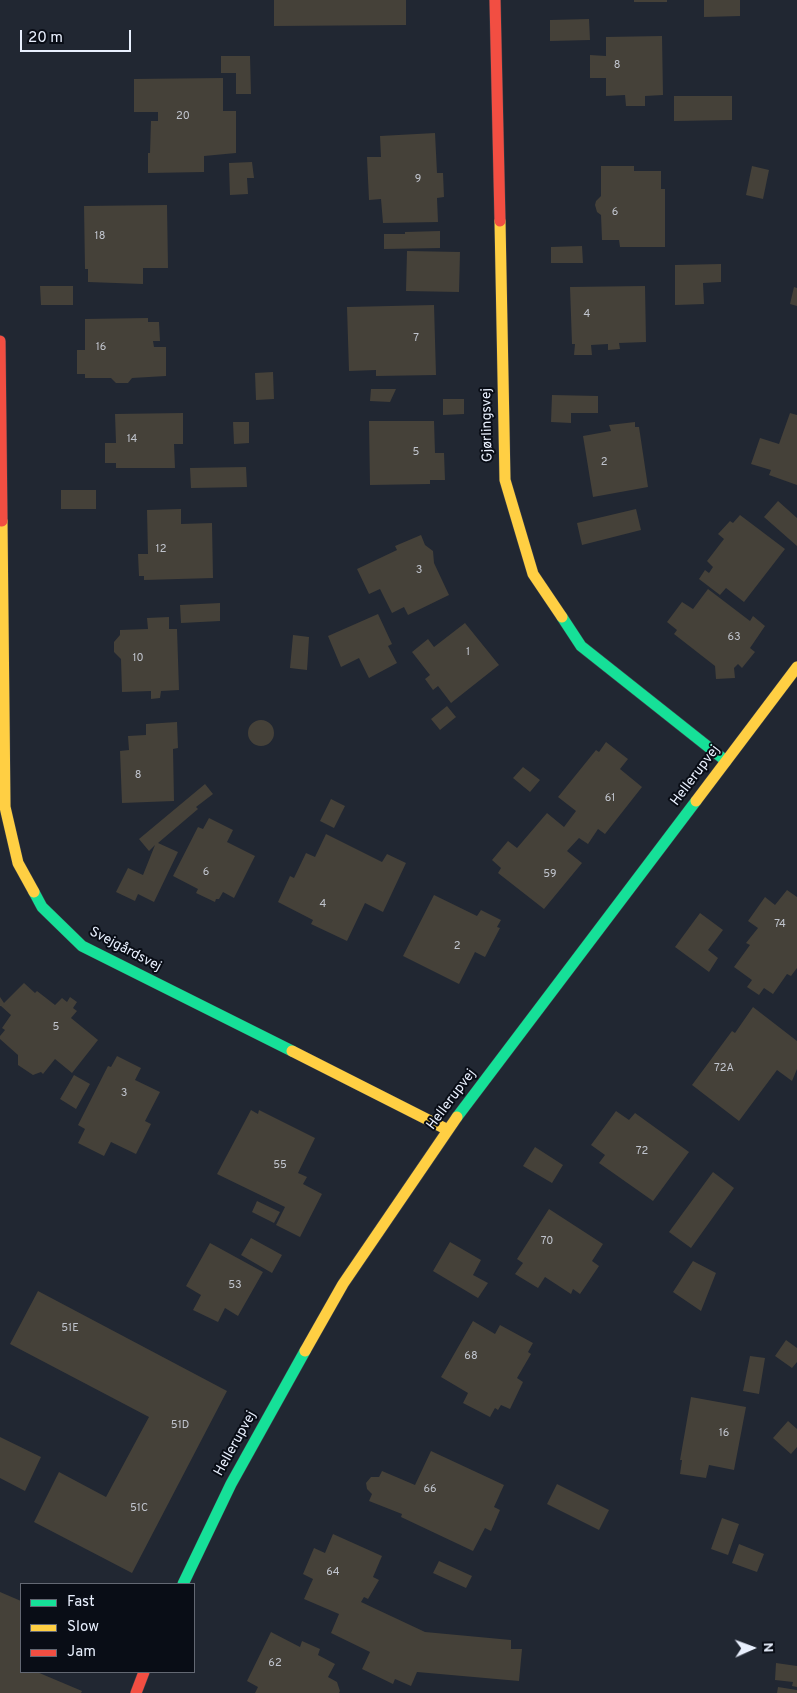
<!DOCTYPE html>
<meta charset="utf-8">
<style>
body{margin:0}
#map{position:relative;width:797px;height:1693px;overflow:hidden;background:#212732;font-family:Overpass,sans-serif}
canvas{display:block}
.legend{position:absolute;left:20px;top:1583px;width:175px;height:90px;box-sizing:border-box;background:#090d16;border:1px solid #636873;margin:0;padding:6px 9px;list-style:none;font-size:15px;color:#e9f0fe}
.legend li{display:flex;align-items:center;gap:10px;height:25px}
.legend b{width:25px;border:1px solid #636873}
.north{position:absolute;left:727px;top:1623px;width:50px;height:50px;-webkit-text-stroke:4px #090d16;paint-order:stroke;rotate:88deg;font-size:14px;font-weight:700;line-height:20px;text-align:center;color:#e9f0fe}
.north::after{content:'';display:block;margin:auto;width:18px;height:22px;background:#e9f0fe;clip-path:polygon(50% 0,100% 100%,50% 72%,0 100%)}
.scale{position:absolute;left:20px;top:30px;width:111px;height:22px;box-sizing:border-box;border:2px solid #e9f0fe;border-top:0;padding-left:6px;font-size:15px;line-height:18px;white-space:nowrap;color:#e9f0fe;-webkit-text-stroke:4px #090d16;paint-order:stroke}
</style>
<div id="map">
<canvas width="797" height="1693"></canvas>
<ul class="legend">
<li><b style="height:6px;background:#16e098"></b>Fast</li>
<li><b style="height:6px;background:#ffcf43"></b>Slow</li>
<li><b style="height:6px;background:#f24e42"></b>Jam</li>
</ul>
<div class="north">N</div>
<div class="scale">20 m</div>
</div>
<script>
const g = document.querySelector('canvas').getContext('2d');
g.lineJoin = 'round';
function paint(path, color) { g.fillStyle = color; g.fill(path, 'evenodd'); }
const poly = rows => new Path2D(rows.map(r => 'M' + r).join(''));
function strokePath(path, color, width, dash) { g.strokeStyle = color; g.lineWidth = width; g.lineCap = dash ? 'butt' : 'round'; g.setLineDash(dash || []); g.stroke(path); }
function drawText(font, color, halo, rows, align = 'center') {
  g.font = font + ' Overpass,sans-serif'; g.lineWidth = 4; g.setLineDash([]); g.textBaseline = 'middle'; g.strokeStyle = halo; g.fillStyle = color; for (const [text, x, y, turn = 0] of rows) {
    g.save(); g.translate(x, y); g.rotate((+turn || 0) * Math.PI / 180); g.textAlign = isNaN(turn) ? turn : align; if (halo) g.strokeText(text, 0, 0); g.fillText(text, 0, 0); g.restore();
  }
}
const building = poly([
 [274,0,406,0,406,25,274,26],
 [634,0,667,0,667,2,634,2],
 [704,0,740,0,740,16,704,17],
 [589,19,590,40,550,41,550,20],
 [662,36,663,95,645,96,645,106,626,106,625,95,606,96,606,78,590,78,590,55,606,56,606,37],
 [221,56,250,56,251,94,236,94,236,73,221,73],
 [223,78,223,111,236,111,236,153,204,156,204,172,148,173,148,153,150,153,151,121,158,121,158,112,134,112,134,79],
 [674,96,732,96,732,120,674,121],
 [435,133,437,173,443,173,444,197,437,198,438,222,383,223,381,199,369,200,367,157,381,157,380,136],
 [252,162,254,178,247,178,248,194,230,195,229,163],
 [601,166,634,166,634,171,661,171,661,189,665,189,665,247,620,247,619,240,602,240,601,215,597,212,595,205,596,201,601,196],
 [752,166,769,170,763,199,746,195],
 [167,205,168,268,143,268,143,284,88,282,88,269,85,269,84,206],
 [440,231,440,248,384,249,384,234,405,234,405,232],
 [582,246,583,263,551,263,551,247],
 [407,251,460,252,459,292,406,291],
 [721,264,721,282,703,283,704,304,675,305,675,265],
 [40,286,73,286,73,305,41,305],
 [645,286,646,342,619,343,620,349,608,350,608,344,591,345,592,355,574,355,575,344,572,344,570,287],
 [794,287,797,288,797,306,790,304],
 [434,305,436,375,376,376,376,370,349,371,347,307],
 [148,318,148,322,159,322,160,341,153,341,154,347,166,347,166,376,132,378,128,383,116,383,111,378,85,378,85,374,77,374,77,350,85,350,85,319],
 [273,372,274,399,256,400,255,373],
 [371,389,396,389,390,402,370,401],
 [552,395,598,396,598,413,571,413,571,423,551,422],
 [443,399,464,399,464,414,443,415],
 [183,413,183,444,174,444,175,468,116,468,116,463,105,463,105,443,116,443,115,414],
 [790,413,797,415,797,485,769,475,771,470,751,464,760,438,779,444],
 [369,421,434,421,435,453,444,453,445,480,430,480,430,484,370,485],
 [233,422,249,422,249,443,234,444],
 [635,422,635,427,639,427,648,487,593,497,583,436,611,431,609,425],
 [246,467,247,487,191,488,190,468],
 [61,490,96,490,96,509,61,509],
 [778,501,797,518,797,546,764,517],
 [181,509,181,524,212,523,213,578,144,580,144,576,139,576,138,554,148,554,147,510],
 [636,509,641,530,582,545,577,523],
 [740,515,785,549,744,602,726,588,720,595,699,579,705,570,709,573,713,567,707,561,724,539,718,534,730,521,733,523],
 [421,535,425,545,433,551,434,563,449,595,408,615,404,607,392,613,380,589,369,594,357,569,397,550,395,546],
 [708,589,750,621,753,616,765,626,750,648,755,652,742,668,738,664,734,668,735,678,716,679,715,666,674,634,677,630,667,622,682,602,693,609],
 [220,603,220,621,181,623,180,605],
 [378,614,392,644,388,646,397,663,369,678,359,658,341,667,328,636],
 [169,617,169,629,177,629,179,690,161,691,160,698,151,699,151,691,122,692,121,659,114,652,114,642,120,635,120,630,148,629,147,618],
 [465,623,499,665,451,703,438,686,433,690,425,679,430,675,412,652,428,639,434,647],
 [293,635,309,637,307,670,290,668],
 [447,706,456,717,440,730,431,719],
 '248 733a13 13 0 1 1 26 0a13 13 0 1 1-26 0Z',
 [177,722,178,748,173,749,174,801,122,803,120,751,129,750,128,736,146,735,146,724],
 [606,742,628,759,620,769,642,787,605,834,598,829,588,844,579,838,567,851,582,863,544,909,498,873,501,868,492,860,508,841,517,848,547,813,564,827,576,811,558,797,596,750,599,752],
 [523,767,540,780,530,792,513,778],
 [205,784,213,794,196,807,198,809,158,843,178,852,154,902,138,894,135,901,116,892,128,868,143,875,155,845,149,851,139,839],
 [331,799,345,806,334,828,320,821],
 [209,818,233,830,227,842,255,856,234,898,223,892,219,899,216,899,215,902,196,893,198,889,173,876,198,827,203,829],
 [326,834,382,862,387,854,406,863,383,912,365,903,347,941,311,924,313,920,278,902,290,876,294,878,306,853,315,857],
 [787,890,797,897,797,968,791,976,787,974,773,994,764,988,759,995,747,987,752,980,734,967,750,945,746,943,758,928,748,921,765,897,775,905],
 [434,895,477,916,481,910,501,920,497,927,500,928,485,957,475,952,459,984,403,956],
 [700,913,723,930,708,950,718,958,709,972,675,947],
 [24,983,35,993,37,991,55,1005,62,998,67,1002,70,997,77,1002,73,1008,77,1011,71,1018,98,1040,72,1073,55,1059,43,1074,41,1072,33,1075,18,1065,18,1055,0,1039,0,1036,5,1030,2,1028,11,1015,1,1006,0,1006,0,997,4,1003],
 [753,1007,797,1041,797,1069,792,1081,777,1070,739,1121,692,1085,732,1031,735,1033],
 [117,1056,141,1068,135,1080,160,1092,145,1121,151,1124,136,1154,111,1142,104,1156,78,1143,85,1129,78,1125,108,1066,111,1067],
 [74,1075,90,1084,76,1109,60,1099],
 [251,1110,258,1114,259,1110,315,1138,298,1173,307,1177,303,1184,322,1194,300,1237,276,1225,285,1207,217,1174],
 [616,1111,629,1120,635,1113,689,1152,653,1201,599,1163,605,1155,591,1145],
 [535,1147,563,1165,552,1183,523,1166],
 [713,1172,734,1188,691,1248,669,1232],
 [257,1201,280,1212,274,1223,252,1212],
 [549,1209,603,1244,592,1261,599,1266,580,1294,573,1289,571,1294,545,1277,538,1288,515,1274,523,1263,517,1259],
 [251,1238,282,1255,272,1273,241,1255],
 [450,1242,481,1260,473,1275,488,1283,478,1298,433,1271],
 [210,1243,263,1272,238,1316,225,1308,218,1322,193,1310,201,1295,186,1286],
 [693,1261,716,1273,701,1311,673,1292],
 [38,1291,227,1391,132,1573,34,1522,59,1472,106,1497,149,1417,10,1344],
 [473,1321,495,1334,500,1325,533,1343,528,1352,531,1354,517,1378,523,1382,510,1409,501,1405,498,1410,495,1408,490,1417,463,1403,468,1393,441,1377],
 [786,1340,797,1348,797,1362,792,1368,775,1356],
 [750,1356,765,1358,759,1394,743,1391],
 [691,1397,746,1407,734,1470,709,1465,706,1478,680,1474,682,1460,680,1460],
 [788,1421,797,1429,797,1447,791,1454,773,1438],
 [0,1437,41,1457,25,1491,0,1478],
 [431,1451,504,1485,494,1507,500,1510,491,1531,485,1528,473,1551,401,1517,402,1514,369,1501,372,1494,367,1489,366,1483,371,1477,379,1477,382,1471,415,1485],
 [557,1484,609,1510,599,1530,547,1504],
 [722,1518,739,1524,728,1555,711,1549],
 [333,1534,382,1556,373,1577,379,1580,368,1599,364,1597,361,1602,425,1632,511,1640,511,1649,522,1649,519,1681,417,1672,411,1686,395,1679,393,1684,362,1669,370,1652,331,1633,339,1614,304,1599,313,1579,303,1574,314,1548,325,1553],
 [739,1544,764,1554,757,1572,732,1563],
 [439,1561,472,1576,466,1588,433,1573],
 [0,1592,21,1601,21,1672,37,1672,82,1691,81,1693,0,1693],
 [271,1632,300,1647,302,1641,320,1649,318,1655,335,1664,328,1677,337,1682,340,1691,339,1693,255,1693,258,1687,247,1681],
 [776,1663,797,1666,797,1687,792,1686,793,1682,775,1680],
 [778,1687,797,1690,797,1693,777,1693]
]);
const fast = poly([
 [562,617,581,646,726,761],
 [34,892,42,907,82,946,292,1051],
 [457,1117,696,801],
 [183,1584,231,1484,305,1351]
]);
const slow = poly([
 [500,221,505,480,533,574,562,617],
 [2,521,5,807,18,863,34,892],
 [696,801,797,667],
 [292,1051,448,1130],
 [305,1351,343,1284,457,1117]
]);
const jam = poly([
 [495,0,500,221],
 [0,341,2,521],
 [136,1693,144,1672]
]);
const numberNames = [
 ["8",617,66],
 ["20",183,117],
 ["9",418,180],
 ["6",615,213],
 ["18",100,237],
 ["4",587,315],
 ["7",416,339],
 ["16",101,348],
 ["14",132,440],
 ["5",416,453],
 ["2",604,463],
 ["12",161,550],
 ["3",419,571],
 ["63",734,638],
 ["1",468,653],
 ["10",138,659],
 ["8",138,776],
 ["61",610,799],
 ["6",206,873],
 ["59",550,875],
 ["4",323,905],
 ["74",780,925],
 ["2",457,947],
 ["5",56,1028],
 ["72A",724,1069],
 ["3",124,1094],
 ["72",642,1152],
 ["55",280,1166],
 ["70",547,1242],
 ["53",235,1286],
 ["51E",70,1329],
 ["68",471,1357],
 ["51D",180,1426],
 ["16",724,1434],
 ["66",430,1490],
 ["51C",139,1509],
 ["64",333,1573],
 ["62",275,1664]
];
const streetNames = [
 ["Gjørlingsvej",488,425,-91],
 ["Hellerupvej",696,776,-53],
 ["Svejgårdsvej",125,950,28],
 ["Hellerupvej",452,1100,-53],
 ["Hellerupvej",236,1444,-61]
];
paint(building, '#454139');
strokePath(fast, '#3d414a', 12);
strokePath(slow, '#3d414a', 12);
strokePath(jam, '#3d414a', 12);
strokePath(fast, '#16e098', 11);
strokePath(slow, '#ffcf43', 11);
strokePath(jam, '#f24e42', 11);
drawText('11px', '#c0c4cd', null, numberNames);
drawText('14px', '#e9f0fe', '#090d16', streetNames);
</script>
